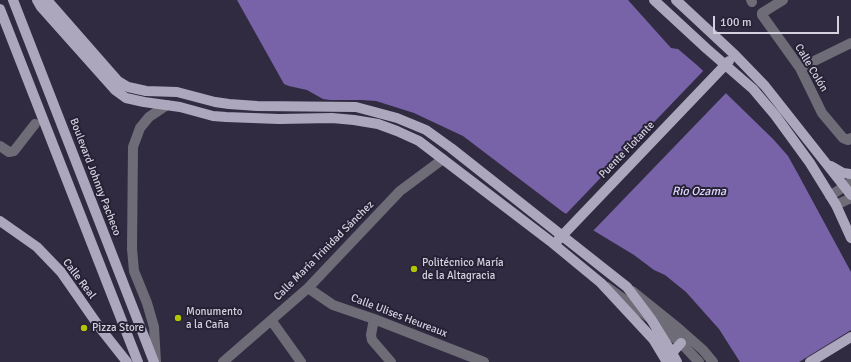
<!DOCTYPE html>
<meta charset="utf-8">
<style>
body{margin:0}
#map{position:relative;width:851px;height:362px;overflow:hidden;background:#312b41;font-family:Signika,sans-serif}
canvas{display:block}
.scale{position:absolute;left:713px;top:16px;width:126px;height:18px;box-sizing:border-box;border:2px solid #d4d1df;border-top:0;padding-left:5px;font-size:12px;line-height:14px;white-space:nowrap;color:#d4d1df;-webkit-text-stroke:3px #272136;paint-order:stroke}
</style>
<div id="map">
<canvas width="851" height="362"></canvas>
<div class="scale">100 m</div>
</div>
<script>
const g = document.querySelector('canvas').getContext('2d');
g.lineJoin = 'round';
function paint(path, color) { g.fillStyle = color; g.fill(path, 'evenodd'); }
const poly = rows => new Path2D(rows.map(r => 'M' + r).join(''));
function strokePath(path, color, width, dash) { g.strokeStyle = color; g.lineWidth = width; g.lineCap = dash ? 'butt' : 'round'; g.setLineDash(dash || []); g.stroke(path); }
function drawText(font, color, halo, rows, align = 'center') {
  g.font = font + ' Signika,sans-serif'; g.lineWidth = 4; g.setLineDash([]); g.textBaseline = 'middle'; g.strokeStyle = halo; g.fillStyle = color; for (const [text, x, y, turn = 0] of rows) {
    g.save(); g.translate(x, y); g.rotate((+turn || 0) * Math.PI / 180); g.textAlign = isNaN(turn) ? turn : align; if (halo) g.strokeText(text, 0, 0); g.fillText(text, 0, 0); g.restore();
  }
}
const water = poly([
 [237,0,628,0,671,48,678,49,698,66,773,139,788,156,798,174,851,272,851,362,740,362,719,329,686,292,665,275,654,270,634,255,563,212,463,136,414,113,376,101,361,100,330,100,323,99,307,90,289,86,284,84]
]);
const pier = poly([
 [705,69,727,92,592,232,565,215],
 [851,330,851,362,799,362]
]);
const minor = poly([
 [751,0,752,2],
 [783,0,762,13,762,15,800,68,822,113,843,138,848,140,851,138],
 [800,68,851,43],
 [0,146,9,152,14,151,35,124],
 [830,196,851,182],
 [836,205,851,198],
 [607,287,651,319,681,343,699,362],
 [308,288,333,305,374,319,484,362],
 [632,291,678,328,703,350,713,362],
 [374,319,371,335,372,340,391,362],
 [271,320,301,362],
 [156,362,154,327,147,303,134,271,132,249,133,147,140,128,149,117,167,105],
 [223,362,308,288,400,191,443,159]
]);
const major = poly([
 [13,0,154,362],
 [37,0,41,7,115,90,126,98,144,102,180,107,213,116,226,117,279,119,332,118,354,120,378,124,397,131,419,141,550,241,601,283,653,339,667,362],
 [47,0,118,81,128,87,146,91,177,92,215,102,229,104,257,106,356,107,397,118,426,130,451,148,627,287,651,319,672,353,677,362],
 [654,0,707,49,753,89,775,115,810,163,836,205,851,238],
 [676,0,735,55,765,86,851,195],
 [0,9,138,362],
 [831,166,843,173,851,174],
 [0,221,37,247,61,272,100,328,127,362],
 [558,240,729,61],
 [672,353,681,343],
 [810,362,851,337]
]);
const markers = [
 [414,269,4,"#b1c500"],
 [178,318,4,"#b1c500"],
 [84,328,4,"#b1c500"]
];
const streetNames = [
 ["Calle Colón",811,68,59],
 ["Puente Flotante",627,150,-46],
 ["Boulevard Johnny Pacheco",95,177,69],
 ["Calle María Trinidad Sánchez",324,251,-45],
 ["Calle Real",79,279,53],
 ["Calle Ulises Heureaux",399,316,21]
];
const poiNames = [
 ["Politécnico María",422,263],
 ["de la Altagracia",422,276],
 ["Monumento",186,312],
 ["a la Caña",186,325],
 ["Pizza Store",92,328]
];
const waterNames = [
 ["Río Ozama",699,192]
];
paint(water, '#7863a8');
paint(pier, '#312b41');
strokePath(minor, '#6e6c77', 10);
strokePath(major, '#ada7be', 10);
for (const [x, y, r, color] of markers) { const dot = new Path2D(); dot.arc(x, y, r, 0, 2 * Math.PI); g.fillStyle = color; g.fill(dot); strokePath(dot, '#272136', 1.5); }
drawText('11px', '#d4d1df', '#272136', streetNames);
drawText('11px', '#d4d1df', '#272136', poiNames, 'left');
drawText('italic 12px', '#e1d7ff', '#272136', waterNames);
</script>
